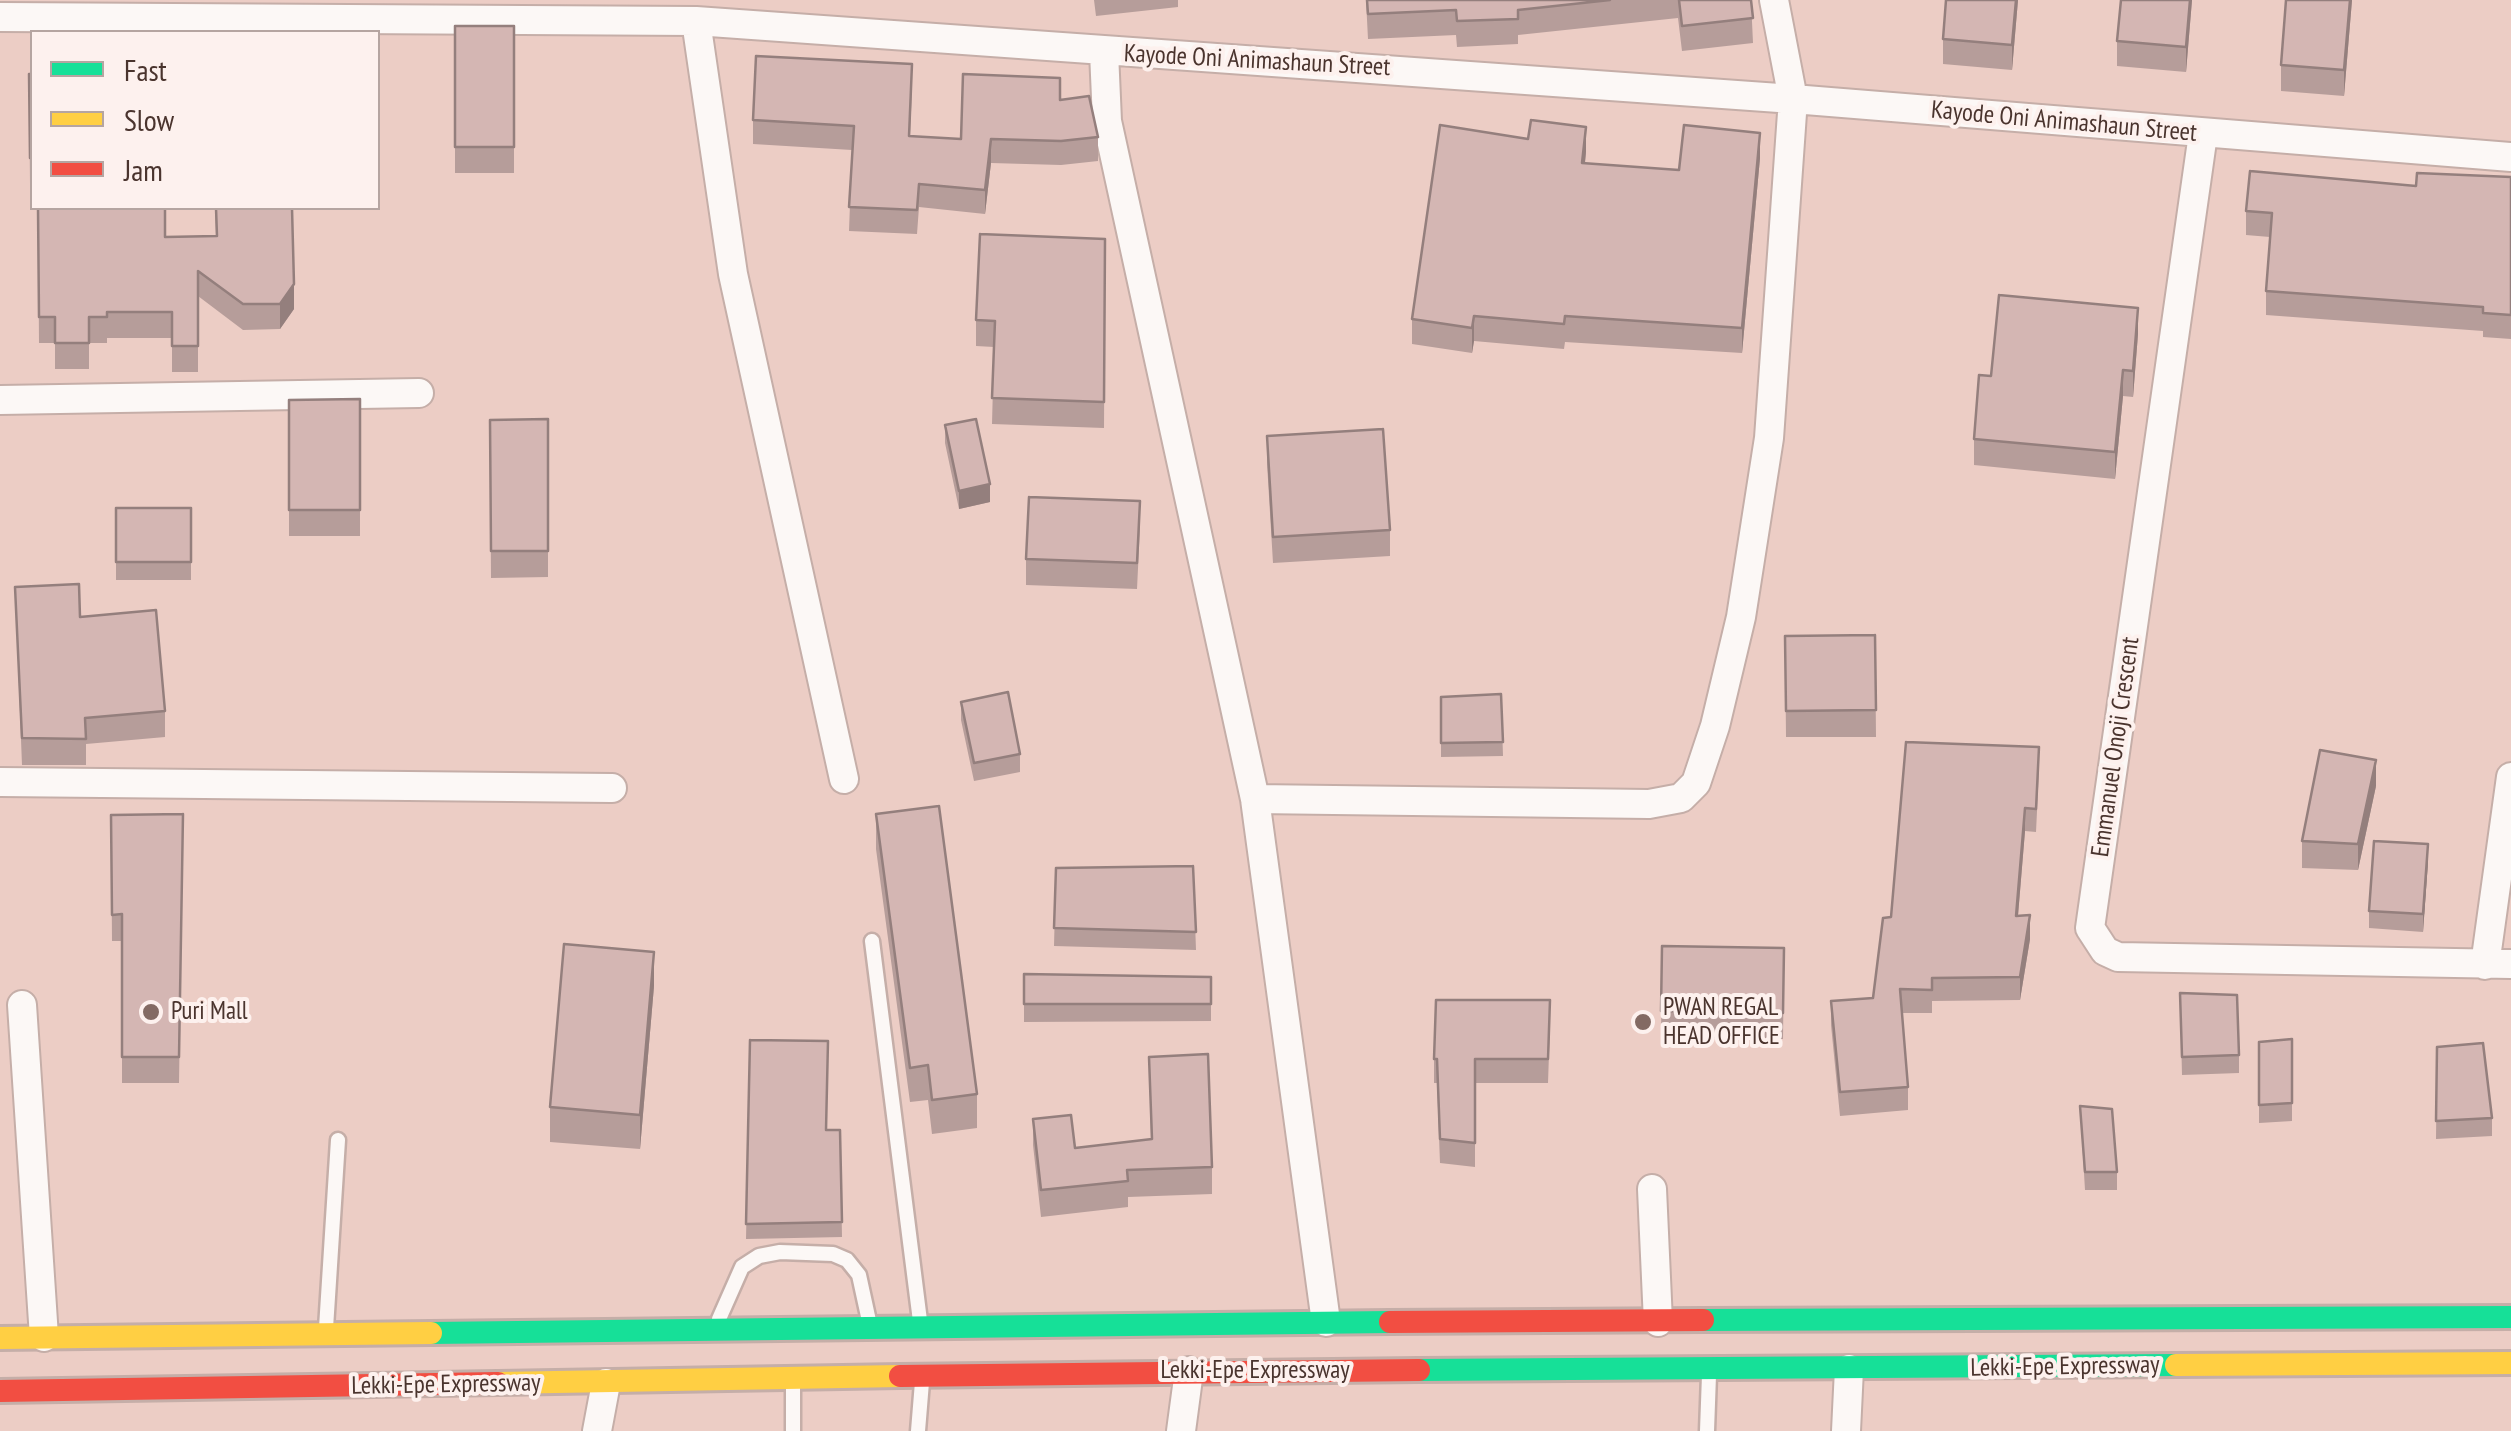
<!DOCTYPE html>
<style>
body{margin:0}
#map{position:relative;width:2511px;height:1431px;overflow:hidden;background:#eccdc5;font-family:"PT Sans Narrow",sans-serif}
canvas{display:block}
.legend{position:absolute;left:30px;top:30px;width:350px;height:180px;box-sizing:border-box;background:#fdf1ee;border:2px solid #b5a5a1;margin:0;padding:12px 18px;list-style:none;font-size:30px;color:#4a342e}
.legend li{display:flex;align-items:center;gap:20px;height:50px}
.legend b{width:50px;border:2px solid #b5a5a1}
</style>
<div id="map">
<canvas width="2511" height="1431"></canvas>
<ul class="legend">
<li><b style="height:12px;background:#16e098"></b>Fast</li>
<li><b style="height:12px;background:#ffcf43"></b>Slow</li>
<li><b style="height:12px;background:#f24e42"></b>Jam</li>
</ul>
</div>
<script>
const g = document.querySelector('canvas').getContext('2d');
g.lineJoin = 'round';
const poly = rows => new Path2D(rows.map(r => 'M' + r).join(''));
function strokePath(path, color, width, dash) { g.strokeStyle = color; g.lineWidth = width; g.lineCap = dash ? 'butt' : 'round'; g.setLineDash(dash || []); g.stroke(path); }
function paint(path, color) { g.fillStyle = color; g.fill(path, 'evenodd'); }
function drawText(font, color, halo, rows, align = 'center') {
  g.font = font + ' "PT Sans Narrow",sans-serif'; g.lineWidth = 8; g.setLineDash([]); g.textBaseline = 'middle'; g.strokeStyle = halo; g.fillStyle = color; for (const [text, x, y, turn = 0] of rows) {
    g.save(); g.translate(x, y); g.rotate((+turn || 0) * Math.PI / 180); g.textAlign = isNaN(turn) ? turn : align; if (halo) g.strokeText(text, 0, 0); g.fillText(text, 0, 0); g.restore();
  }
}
const lane = poly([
 [872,941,920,1321],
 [719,1319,742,1267,759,1256,780,1252,833,1254,847,1260,859,1275,869,1321],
 [326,1328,338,1140],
 [793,1431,793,1385],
 [918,1431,922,1382],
 [1707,1431,1709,1375]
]);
const street = poly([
 [0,17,696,21,1793,99,2511,157],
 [696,21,733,274,844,779],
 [1104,52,1107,121,1255,799,1326,1322],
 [2203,134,2090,928,2105,951,2118,957,2511,964],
 [0,400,419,393],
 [0,782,612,788],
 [1255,799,1649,804,1681,798,1696,783,1715,726,1741,617,1769,438,1793,99,1774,0],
 [2485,965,2511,777],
 [22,1005,44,1337],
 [1652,1189,1658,1322],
 [597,1431,606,1383],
 [1181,1431,1189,1371],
 [1846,1431,1849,1369]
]);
const fast = poly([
 [1703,1320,2511,1317],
 [431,1333,1390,1322],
 [1419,1370,2176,1365]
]);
const slow = poly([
 [0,1338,431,1333],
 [2176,1365,2511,1363],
 [498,1383,900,1376]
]);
const jam = poly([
 [1390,1322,1703,1320],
 [900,1376,1419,1370],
 [0,1391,498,1383]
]);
const wall = poly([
 [1094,0,1178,0,1178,7,1096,16],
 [1366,0,1751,0,1753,43,1682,51,1678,18,1518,35,1518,44,1457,47,1456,35,1368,39],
 [2018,0,2012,70,1943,64,1943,39],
 [2121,0,2192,0,2186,72,2117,66,2117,41],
 [2352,0,2344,96,2281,91,2281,65],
 [455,26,514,26,514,173,455,173],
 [29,74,32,74,32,184,30,184],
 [912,88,910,136,961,139,1060,100,1098,137,1098,161,1061,165,991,163,985,214,919,207,917,234,849,231,852,150,753,144,753,120],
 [1586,152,1585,164,1679,170,1760,158,1742,353,1565,342,1564,349,1474,341,1472,353,1412,344,1412,319],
 [2511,177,2511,339,2483,337,2483,331,2266,315,2266,291,2270,237,2246,235,2246,211,2416,186],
 [38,208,165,237,216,236,215,208,294,309,280,329,243,330,198,296,198,372,172,372,172,338,107,338,107,343,89,343,89,369,55,369,55,343,39,343],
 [1105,239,1104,428,992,424,994,347,976,346,976,320],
 [2138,334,2133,397,2123,396,2115,479,1974,465,1974,439,1991,376],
 [360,399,360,536,289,536,289,400],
 [548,419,548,577,491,578,490,420],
 [945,425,990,502,959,509,945,443],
 [1267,436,1390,530,1390,556,1273,563,1267,463],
 [116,508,191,508,191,580,116,580],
 [1140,527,1137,589,1026,585,1026,559],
 [15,587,80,617,165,711,165,737,86,744,86,765,22,765],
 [1875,635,1876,737,1786,737,1785,636],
 [1501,694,1503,756,1441,757,1441,697],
 [961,702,1020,754,1020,772,974,781,961,720],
 [2039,770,2036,832,2025,831,2018,916,2030,939,2020,1000,1932,1001,1932,1013,1902,1013,1908,1087,1908,1110,1840,1116,1831,1025,1831,1001,1873,998],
 [2376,786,2358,870,2302,868,2302,841],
 [183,814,179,1083,122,1083,122,941,112,941,111,815],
 [876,814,977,1094,977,1128,932,1134,928,1100,910,1102,876,849],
 [2428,862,2423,932,2369,928,2369,911],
 [1193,866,1196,950,1054,946,1056,868],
 [1662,946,1784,948,1783,1039,1661,1037],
 [1024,974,1211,977,1211,1021,1024,1022],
 [654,986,640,1149,550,1142,550,1107],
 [2180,993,2239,1055,2239,1073,2182,1075],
 [1550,1024,1548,1083,1475,1083,1475,1167,1440,1163,1437,1083,1434,1083,1434,1059],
 [2292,1039,2292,1121,2259,1123,2259,1042],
 [750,1040,826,1130,840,1130,842,1237,746,1239],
 [2437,1047,2492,1118,2492,1136,2436,1139],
 [1149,1057,1212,1167,1212,1194,1128,1197,1128,1207,1041,1217,1033,1145,1033,1119,1075,1148,1151,1139],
 [2080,1106,2117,1172,2117,1190,2085,1190]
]);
const shadedWall = poly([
 [2016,0,2018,0,2012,70,2012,45],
 [2190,0,2192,0,2186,72,2186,47],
 [2350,0,2352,0,2344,96,2344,70],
 [1586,127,1586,152,1582,188,1582,163],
 [1760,133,1760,158,1742,353,1742,328],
 [991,139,991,163,985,214,985,190],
 [294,284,294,309,280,329,280,304],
 [2138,308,2138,334,2133,397,2133,371],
 [1474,316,1474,341,1472,353,1472,328],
 [2123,370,2123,396,2115,479,2115,452],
 [990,484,990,502,959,509,959,491],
 [2376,760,2376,786,2358,870,2358,844],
 [2025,808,2025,831,2016,939,2016,916],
 [2428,844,2428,862,2423,932,2423,914],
 [2030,915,2030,939,2020,1000,2020,977],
 [654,952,654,986,640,1149,640,1115]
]);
const building = poly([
 [1367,0,1610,0,1518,10,1518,19,1457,21,1456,10,1368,14,1367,0],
 [1679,0,1751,0,1753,18,1682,26,1679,0],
 [1946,0,2016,0,2012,45,1943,39,1946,0],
 [2121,0,2190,0,2186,47,2117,41,2121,0],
 [2286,0,2350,0,2344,70,2281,65,2286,0],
 [455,26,514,26,514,147,455,147,455,26],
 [756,56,912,64,909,136,961,139,963,74,1060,78,1060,100,1089,96,1098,137,1061,141,991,139,985,190,919,184,917,210,849,207,854,126,753,120,756,56],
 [29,74,32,74,32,158,30,158,29,74],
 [1531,120,1586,127,1582,163,1679,170,1684,125,1760,133,1742,328,1565,316,1564,324,1474,316,1472,328,1412,319,1440,125,1528,139,1531,120],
 [2250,171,2416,186,2417,173,2511,177,2511,315,2483,313,2483,307,2266,291,2272,213,2246,211,2250,171],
 [38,208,165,208,165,237,217,236,216,208,292,208,294,284,280,304,243,304,198,271,198,346,172,346,172,312,107,312,107,317,89,317,89,343,55,343,55,317,39,317,38,208],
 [980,234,1105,239,1104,402,992,398,995,321,976,320,980,234],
 [1999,295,2138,308,2133,371,2123,370,2115,452,1974,439,1979,375,1991,376,1999,295],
 [360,399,360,510,289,510,289,400,360,399],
 [548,419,548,551,491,551,490,420,548,419],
 [976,419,990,484,959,491,945,425,976,419],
 [1383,429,1390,530,1273,537,1267,436,1383,429],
 [1029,497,1140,501,1137,563,1026,559,1029,497],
 [116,508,191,508,191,562,116,562,116,508],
 [79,584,80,617,156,610,165,711,85,718,86,739,22,738,15,587,79,584],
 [1875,635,1876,710,1786,711,1785,636,1875,635],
 [1008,692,1020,754,974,763,961,702,1008,692],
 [1501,694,1503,742,1441,743,1441,697,1501,694],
 [1906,742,2039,747,2036,809,2025,808,2016,916,2030,915,2020,977,1932,978,1932,990,1900,989,1908,1087,1840,1092,1831,1001,1873,998,1883,918,1891,917,1906,742],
 [2320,750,2376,760,2358,844,2302,841,2320,750],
 [939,806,977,1094,932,1100,928,1065,910,1068,876,814,939,806],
 [183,814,179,1057,122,1057,122,914,112,915,111,815,183,814],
 [2374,841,2428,844,2423,914,2369,911,2374,841],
 [1193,866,1196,932,1054,928,1056,868,1193,866],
 [564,944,654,952,640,1115,550,1107,564,944],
 [1662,946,1784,948,1783,1013,1661,1011,1662,946],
 [1024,974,1211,977,1211,1004,1024,1004,1024,974],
 [2180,993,2237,995,2239,1055,2182,1057,2180,993],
 [1436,1000,1550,1000,1548,1059,1475,1059,1475,1143,1440,1139,1437,1059,1434,1059,1436,1000],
 [2292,1039,2292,1103,2259,1105,2259,1042,2292,1039],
 [750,1040,828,1041,826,1130,840,1130,842,1222,746,1224,750,1040],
 [2483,1043,2492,1118,2436,1121,2437,1047,2483,1043],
 [1208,1054,1212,1167,1127,1170,1128,1181,1041,1190,1033,1119,1071,1115,1075,1148,1152,1139,1149,1057,1208,1054],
 [2080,1106,2112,1109,2117,1172,2085,1172,2080,1106]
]);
const markers = [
 [151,1012,10,"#836a63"],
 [1643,1022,10,"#836a63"]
];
const streetNames = [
 ["Kayode Oni Animashaun Street",1257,61,3],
 ["Kayode Oni Animashaun Street",2064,122,5],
 ["Emmanuel Onoji Crescent",2116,747,-82],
 ["Lekki-Epe Expressway",2065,1367,-1],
 ["Lekki-Epe Expressway",1255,1371],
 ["Lekki-Epe Expressway",446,1385,-1]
];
const poiNames = [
 ["PWAN REGAL",1663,1008],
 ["HEAD OFFICE",1663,1037],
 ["Puri Mall",171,1012]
];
strokePath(lane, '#c5aea8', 19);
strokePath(street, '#c5aea8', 32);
strokePath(fast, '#c5aea8', 28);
strokePath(slow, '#c5aea8', 28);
strokePath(jam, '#c5aea8', 28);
strokePath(lane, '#fcf8f6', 14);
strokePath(street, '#fcf8f6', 28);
strokePath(fast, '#16e098', 22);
strokePath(slow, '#ffcf43', 22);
strokePath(jam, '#f24e42', 22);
paint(wall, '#b69d9a');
paint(shadedWall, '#947f7d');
paint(building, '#d4b6b3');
strokePath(building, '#947f7d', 2.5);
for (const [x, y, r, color] of markers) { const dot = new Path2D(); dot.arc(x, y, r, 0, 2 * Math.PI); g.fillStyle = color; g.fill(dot); strokePath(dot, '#fdf1ee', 4); }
drawText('25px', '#4a342e', '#fdf1ee', streetNames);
drawText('25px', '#4a342e', '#fdf1ee', poiNames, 'left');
</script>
